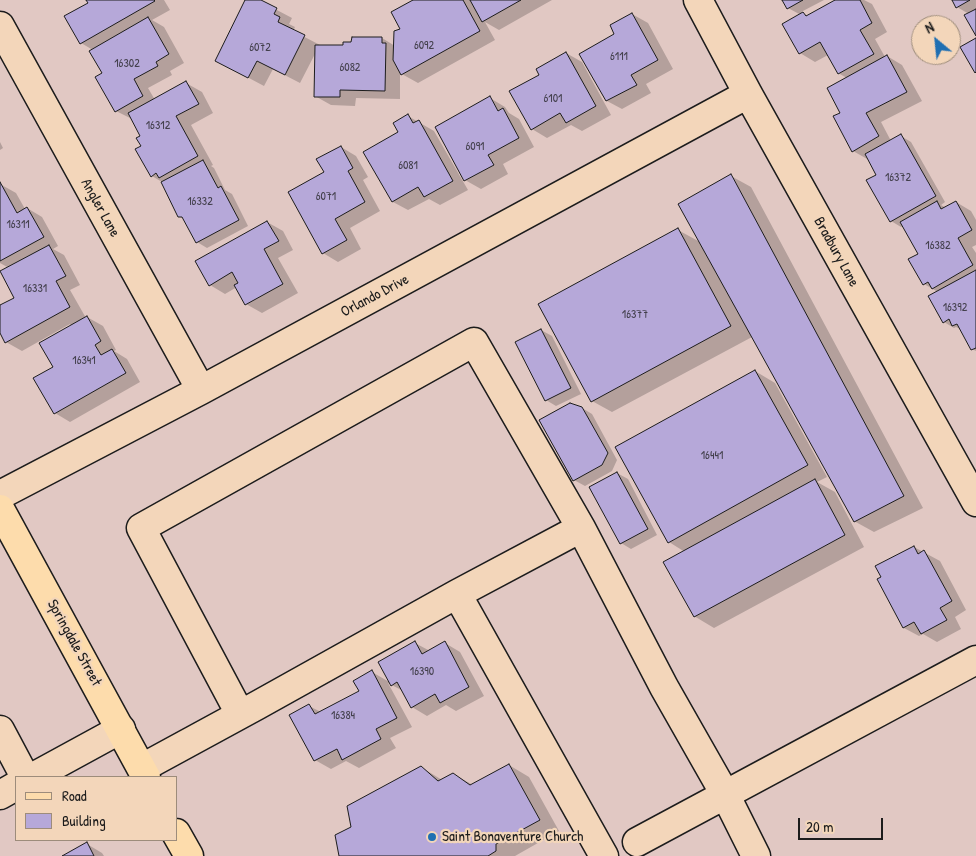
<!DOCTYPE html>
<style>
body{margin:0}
#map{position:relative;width:976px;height:856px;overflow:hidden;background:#e1c8c3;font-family:"Patrick Hand",sans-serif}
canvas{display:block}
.legend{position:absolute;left:15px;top:776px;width:162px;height:65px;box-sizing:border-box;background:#f3d6ba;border:1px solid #9d8c7b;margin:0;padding:6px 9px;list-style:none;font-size:15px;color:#1c1c1c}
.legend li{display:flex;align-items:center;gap:10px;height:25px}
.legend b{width:25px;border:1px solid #9d8c7b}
.north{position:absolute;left:911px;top:15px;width:50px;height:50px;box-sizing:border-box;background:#f3d6ba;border:1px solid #9d8c7b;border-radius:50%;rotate:332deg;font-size:14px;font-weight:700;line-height:20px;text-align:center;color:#1c1c1c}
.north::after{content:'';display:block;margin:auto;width:18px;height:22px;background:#1f6fb2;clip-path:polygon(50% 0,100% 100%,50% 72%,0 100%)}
.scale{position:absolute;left:798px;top:818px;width:85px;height:22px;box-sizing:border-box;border:2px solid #1c1c1c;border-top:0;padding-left:6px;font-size:15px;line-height:18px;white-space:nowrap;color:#1c1c1c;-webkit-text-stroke:4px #f3d6ba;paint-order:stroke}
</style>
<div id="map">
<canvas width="976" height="856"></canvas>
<ul class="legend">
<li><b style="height:6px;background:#fddcac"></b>Road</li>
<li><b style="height:14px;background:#b6a8d9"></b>Building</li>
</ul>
<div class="north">N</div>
<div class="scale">20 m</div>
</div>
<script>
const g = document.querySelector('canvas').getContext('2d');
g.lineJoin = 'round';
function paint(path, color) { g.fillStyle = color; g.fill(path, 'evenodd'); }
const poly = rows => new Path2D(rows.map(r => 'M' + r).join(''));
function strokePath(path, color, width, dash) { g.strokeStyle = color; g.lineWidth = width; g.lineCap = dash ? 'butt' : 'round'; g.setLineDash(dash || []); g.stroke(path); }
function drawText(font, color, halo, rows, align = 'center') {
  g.font = font + ' "Patrick Hand",sans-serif'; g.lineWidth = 4.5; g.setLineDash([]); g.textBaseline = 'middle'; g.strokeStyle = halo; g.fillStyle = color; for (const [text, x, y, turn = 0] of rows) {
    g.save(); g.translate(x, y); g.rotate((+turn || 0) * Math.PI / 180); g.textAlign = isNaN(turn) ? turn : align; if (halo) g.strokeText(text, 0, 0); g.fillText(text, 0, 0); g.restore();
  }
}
const shadow = poly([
 [88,0,164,0,170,10,152,20,164,27,184,63,170,71,172,75,148,88,155,100,186,83,202,92,213,113,191,125,213,165,211,166,214,168,225,190,232,194,248,226,207,248,197,242,185,219,179,216,162,182,152,176,142,146,142,136,132,119,116,111,104,74,93,50,81,43,89,3],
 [246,0,258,0,292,18,289,24,295,27,293,31,320,45,345,47,382,38,395,46,416,0,552,0,499,30,485,22,495,40,418,83,400,73,400,99,356,98,355,106,331,105,315,96,316,52,300,83,273,69,264,86,232,69],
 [784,0,824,0,801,12,808,16,837,0,864,0,872,4,887,32,875,39,885,57,887,56,902,65,922,101,881,122,891,141,901,136,911,142,945,202,941,205,946,208,956,202,971,211,976,220,976,245,972,247,976,253,976,351,972,349,962,330,956,327,954,328,944,322,938,292,924,284,920,254,904,226,901,227,891,221,878,175,869,160,853,151,842,113,847,78,838,73,828,55,815,62,800,53,801,15,788,8],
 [953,0,976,0,976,34,969,14,957,7],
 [632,14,648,23,673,69,646,84,651,93,622,109,607,101,616,34],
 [566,53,582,62,611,115,582,131,571,125,547,138,532,129,540,75],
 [490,98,505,107,509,113,519,119,534,147,503,164,508,174,481,189,465,180],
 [408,116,434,131,468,190,440,205,429,199,408,210,393,202,365,152,400,132],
 [0,142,3,148,0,150],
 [341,147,356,156,368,177,363,180,380,211,350,228,361,249,338,262,323,253,325,173],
 [731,176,751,187,923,508,874,532,854,521,752,337,612,412,592,401,678,230,700,242],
 [0,184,16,193,25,209,27,208,42,217,58,246,53,249,64,255,80,285,70,290,86,318,87,317,103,326,116,350,114,351,127,359,140,382,70,422,55,413,55,368,71,326,70,324,22,351,6,342,0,330,0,307,15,298,9,268,0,263],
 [267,222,283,231,293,250,278,258,298,293,262,313,246,304,237,287,225,294,210,285],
 [541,330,552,336,581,394,556,406,546,400],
 [755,371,775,383,827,477,817,482,835,492,864,547,714,628,694,616,685,552,669,542,617,448],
 [582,408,592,414,617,460,612,471,585,486,574,480,540,421],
 [617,473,628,479,657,535,631,549,621,543],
 [914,547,940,561,966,610,955,617,961,629,937,642,923,634,919,636,904,628],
 [415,643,430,651,445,643,460,652,484,696,456,711,446,705,427,716,412,707,403,691,388,683,412,727,390,738,396,748,359,768,346,761,331,769,315,760,309,706,321,712,361,691,372,672,391,683],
 [509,765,529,777,559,831,515,856,340,856,352,827,421,767,442,780,453,774,473,785],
 [87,844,102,853,104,856,65,856]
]);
const building = poly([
 [86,0,154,0,155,1,80,44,64,16,88,3,86,0],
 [245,0,261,0,277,8,274,14,280,17,278,22,305,35,285,75,257,61,248,78,215,61,245,0],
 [413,0,463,0,480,31,401,75,393,60,394,31,400,29,391,12,413,0],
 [470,0,521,0,482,22,470,0],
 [782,0,803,0,787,9,782,0],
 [835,0,860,0,872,23,860,30,874,54,838,74,820,42,799,54,782,24,803,12,806,16,835,0],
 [952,0,970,0,956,8,952,0],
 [976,9,976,36,964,15,976,9],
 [632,13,658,60,631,75,637,85,606,101,579,54,614,34,610,25,632,13],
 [148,17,169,54,156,62,158,66,134,79,143,96,115,112,95,77,102,73,89,51,148,17],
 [352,37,382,37,382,43,386,43,385,91,340,90,340,97,314,97,315,45,343,45,343,42,351,42,352,37],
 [976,38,976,72,975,73,960,47,976,38],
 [566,52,596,106,566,123,560,113,531,130,509,91,539,75,536,69,566,52],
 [887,55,907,92,866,113,879,136,852,152,833,116,840,113,827,88,887,55],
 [186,81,199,104,176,116,198,156,159,178,156,173,151,177,135,149,141,146,136,138,140,136,128,113,186,81],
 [490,96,498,111,503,108,519,138,488,155,494,165,464,181,435,127,490,96],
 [408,114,413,123,419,120,453,181,424,197,418,187,392,202,363,152,398,132,393,123,408,114],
 [901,134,936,196,890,222,866,180,876,175,865,154,901,134],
 [341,146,353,168,348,171,365,202,335,219,347,240,322,254,288,192,324,172,316,159,341,146],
 [203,160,218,188,221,186,239,220,196,243,182,217,178,217,161,182,203,160],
 [731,174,904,496,854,522,678,204,731,174],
 [0,182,17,213,27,207,44,237,0,261,0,182],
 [937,201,941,209,956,201,972,230,958,238,973,265,932,289,928,282,923,285,908,259,918,254,900,222,937,201],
 [267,221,279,241,264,249,283,284,245,305,234,285,238,283,232,272,209,286,195,261,267,221],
 [678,228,731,326,591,402,538,304,678,228],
 [49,245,66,276,56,281,70,307,5,343,0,333,0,305,14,298,0,271,49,245],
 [976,270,976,348,971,350,957,324,952,326,949,319,943,323,928,296,976,270],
 [87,316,101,341,95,345,101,355,112,349,126,373,54,414,33,378,53,367,39,343,87,316],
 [541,329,571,388,545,401,515,342,541,329],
 [755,370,808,465,668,543,615,447,755,370],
 [570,403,582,407,608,453,602,465,573,481,539,420,570,403],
 [617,472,648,529,620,544,589,487,617,472],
 [815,479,845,535,694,617,663,562,815,479],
 [914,546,918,554,924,550,952,601,940,608,947,620,921,634,914,622,903,628,877,579,881,577,875,566,914,546],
 [415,641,422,654,445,641,469,687,440,703,435,694,411,708,397,682,391,686,378,662,415,641],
 [372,670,397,718,376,729,381,739,342,760,337,749,314,761,289,715,309,704,315,714,359,691,353,681,372,670],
 [509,764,540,820,496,844,496,851,488,856,339,856,335,835,351,827,347,806,421,766,438,781,453,773,470,785,509,764],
 [87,842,94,856,62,856,87,842]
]);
const minor = poly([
 [698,0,748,94,976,502],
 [0,26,201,390],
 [0,495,201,390,748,94],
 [581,528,664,687,726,796,756,856],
 [457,594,604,856],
 [0,730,25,777],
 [142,768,256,706,457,594,581,528,474,342,141,528,240,714],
 [33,777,121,729],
 [0,795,16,786],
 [637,842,976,660]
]);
const major = poly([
 [0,509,146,777],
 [176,833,189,856]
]);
const markers = [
 [432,837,5,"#1f6fb2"]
];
const numberNames = [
 ["6092",424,46],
 ["6072",260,48],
 ["6111",619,57],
 ["16302",127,64],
 ["6082",350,68],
 ["6101",553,99],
 ["16312",158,126],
 ["6091",475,147],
 ["6081",408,166],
 ["16372",898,178],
 ["6071",326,197],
 ["16332",200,202],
 ["16311",18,225],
 ["16382",938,246],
 ["16331",35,289],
 ["16392",955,308],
 ["16377",635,315],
 ["16341",84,361],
 ["16441",712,456],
 ["16390",422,672],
 ["16384",343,716]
];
const streetNames = [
 ["Angler Lane",100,208,61],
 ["Bradbury Lane",836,252,61],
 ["Orlando Drive",375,296,-28],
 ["Springdale Street",74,643,61]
];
const poiNames = [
 ["Saint Bonaventure Church",442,837]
];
paint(shadow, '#0003');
paint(building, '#b6a8d9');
strokePath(building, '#1c1c1c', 1);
strokePath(minor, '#1c1c1c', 31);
strokePath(major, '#1c1c1c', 31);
strokePath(minor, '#f3d6ba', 28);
strokePath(major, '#fddcac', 28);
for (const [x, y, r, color] of markers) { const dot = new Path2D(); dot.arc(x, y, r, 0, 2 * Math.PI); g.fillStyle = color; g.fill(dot); strokePath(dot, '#f3d6ba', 2); }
drawText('12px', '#423f4b', null, numberNames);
drawText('15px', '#1c1c1c', '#f3d6ba', streetNames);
drawText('15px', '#1c1c1c', '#f3d6ba', poiNames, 'left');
</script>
